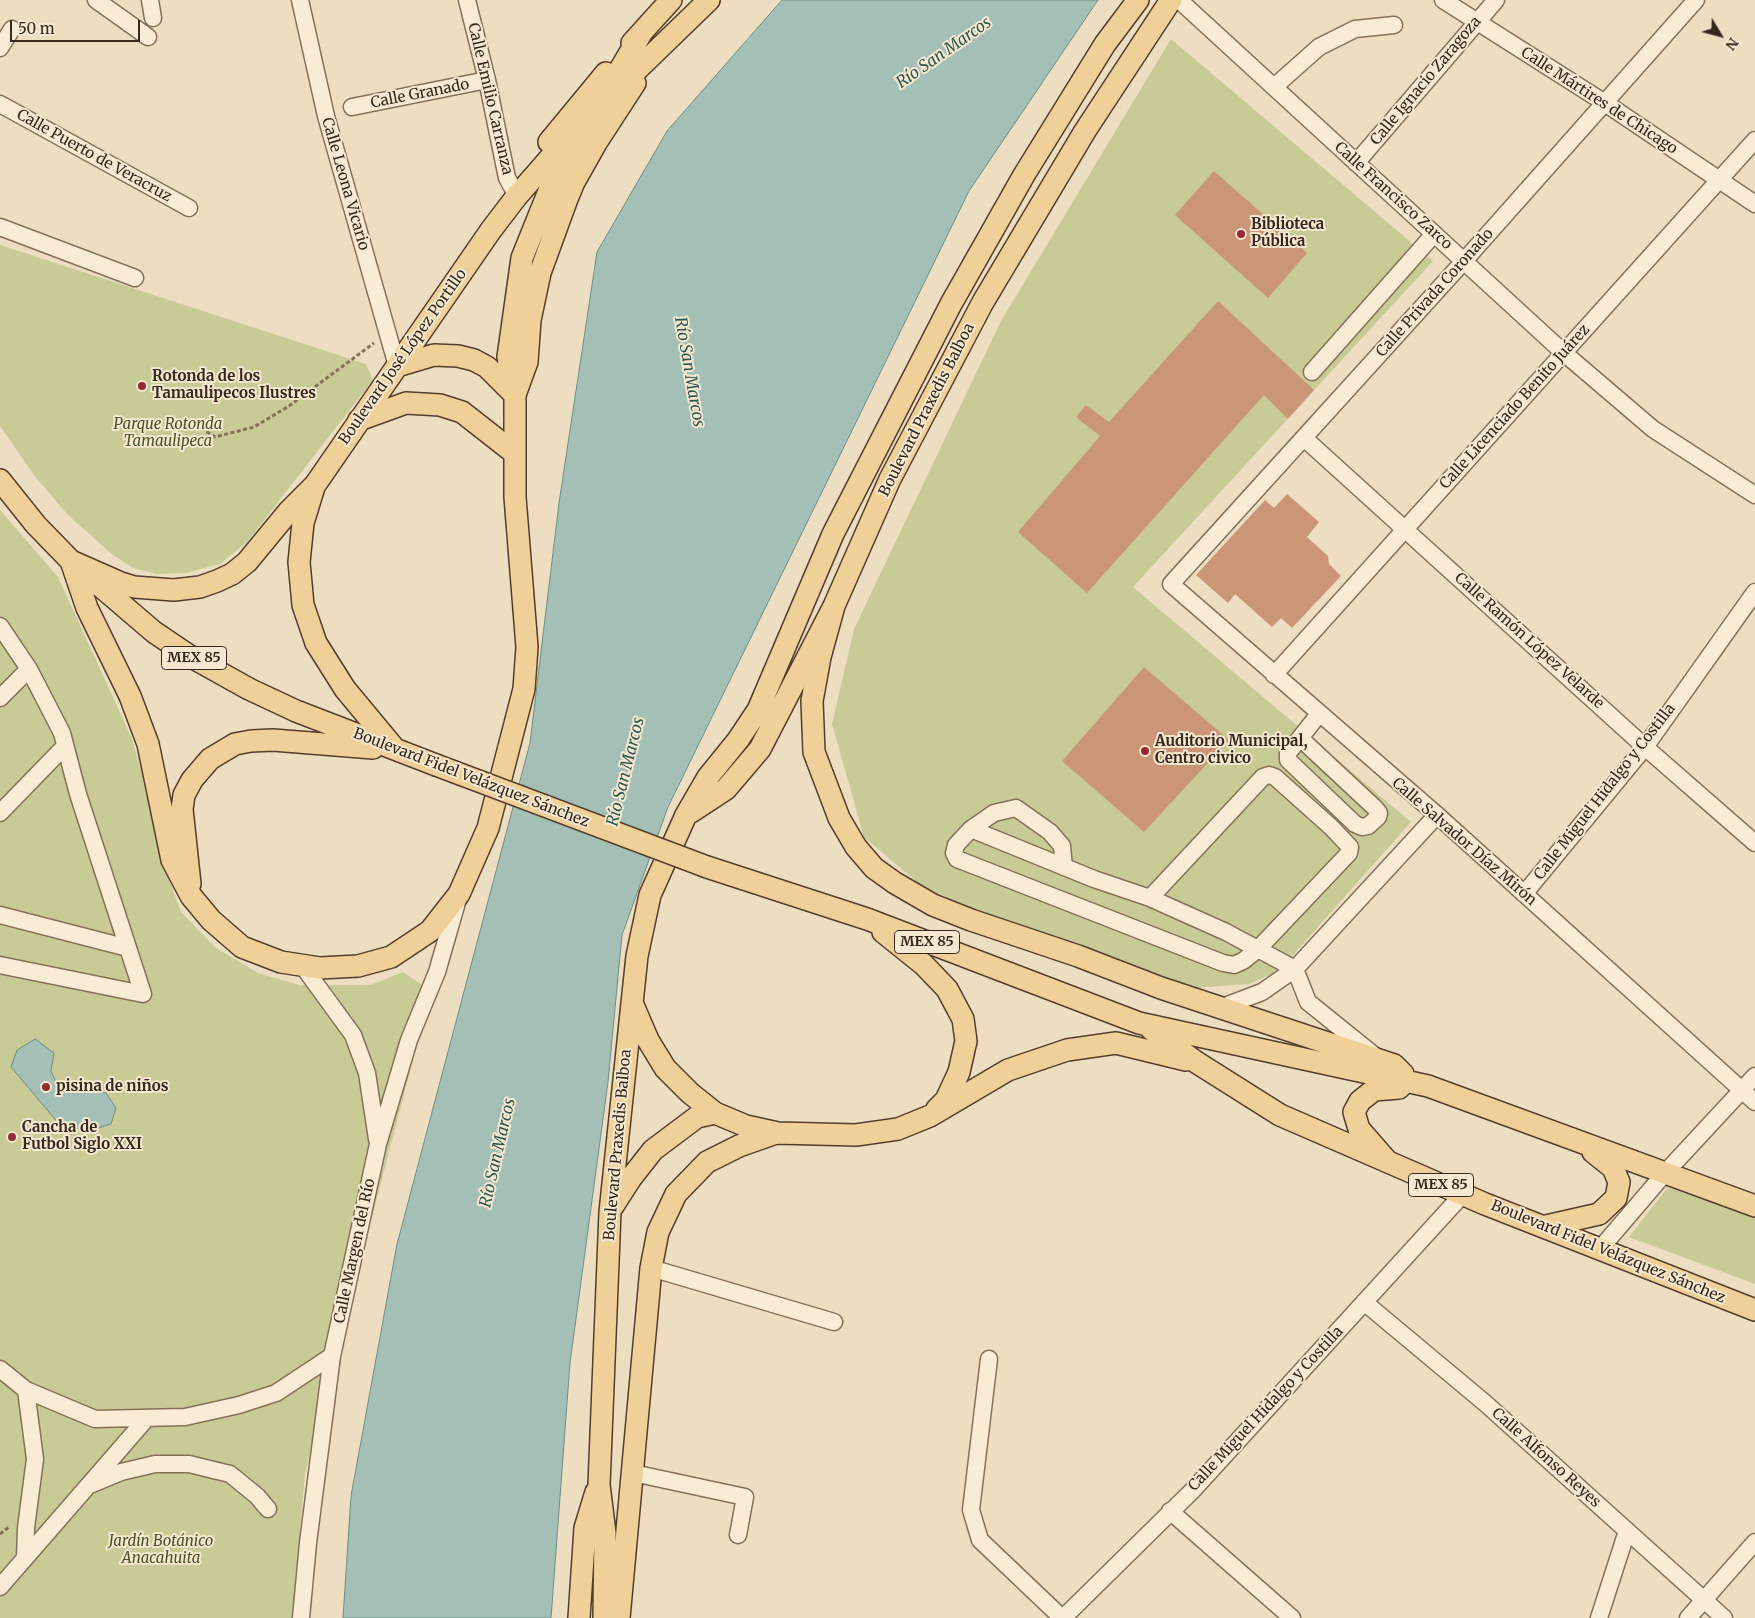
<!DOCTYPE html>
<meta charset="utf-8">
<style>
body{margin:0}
#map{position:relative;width:1755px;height:1618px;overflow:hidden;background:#eddec2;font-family:Merriweather,serif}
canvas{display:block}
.north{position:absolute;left:1695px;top:10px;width:50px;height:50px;-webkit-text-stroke:4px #f5e8d1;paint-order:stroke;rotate:127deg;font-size:14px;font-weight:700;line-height:20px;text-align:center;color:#37281d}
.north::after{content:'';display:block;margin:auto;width:18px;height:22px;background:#37281d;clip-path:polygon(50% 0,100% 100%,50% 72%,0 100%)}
.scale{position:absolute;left:10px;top:20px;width:130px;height:22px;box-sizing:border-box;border:2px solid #37281d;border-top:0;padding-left:6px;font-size:15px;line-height:18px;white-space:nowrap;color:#37281d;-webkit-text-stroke:4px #f5e8d1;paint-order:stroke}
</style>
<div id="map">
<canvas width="1755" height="1618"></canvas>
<div class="north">N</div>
<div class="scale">50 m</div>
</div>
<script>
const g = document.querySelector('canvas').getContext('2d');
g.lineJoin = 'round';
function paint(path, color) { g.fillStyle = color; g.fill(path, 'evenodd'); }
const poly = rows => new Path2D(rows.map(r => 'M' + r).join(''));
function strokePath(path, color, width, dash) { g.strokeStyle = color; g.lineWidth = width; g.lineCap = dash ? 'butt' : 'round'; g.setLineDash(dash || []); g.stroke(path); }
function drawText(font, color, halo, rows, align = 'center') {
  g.font = font + ' Merriweather,serif'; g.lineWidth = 4; g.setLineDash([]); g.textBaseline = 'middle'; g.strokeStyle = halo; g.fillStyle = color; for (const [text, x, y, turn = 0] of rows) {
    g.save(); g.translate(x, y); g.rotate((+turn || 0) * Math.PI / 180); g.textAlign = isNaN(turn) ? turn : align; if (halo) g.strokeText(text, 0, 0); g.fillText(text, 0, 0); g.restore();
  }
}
const green = poly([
 [1171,39,1433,261,1133,587,1411,822,1279,971,1249,984,1193,988,1028,936,919,884,864,837,832,724,854,629,1001,321],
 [0,245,366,364,373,380,247,542,220,564,186,573,157,574,133,568,113,555,68,515,34,475,0,426],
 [0,510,58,577,132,739,145,783,162,861,181,912,216,948,258,973,299,985,371,985,403,972,421,984,427,1007,305,1473,292,1618,0,1618],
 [1668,1187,1755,1217,1755,1284,1629,1237]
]);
const water = poly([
 [782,0,1098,0,969,191,668,807,622,935,608,1082,570,1363,551,1618,343,1618,351,1496,397,1244,530,743,559,503,597,252,667,131,782,0],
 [35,1039,54,1053,51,1071,57,1084,73,1090,106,1093,116,1108,111,1124,92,1130,72,1128,59,1124,11,1067,17,1050,35,1039]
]);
const building = poly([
 [1214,171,1307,253,1268,298,1175,215],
 [1218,301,1314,390,1288,419,1264,395,1087,593,1018,532,1100,436,1076,417,1086,405,1109,422],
 [1287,494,1319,522,1307,537,1328,556,1329,564,1341,576,1292,628,1281,618,1272,627,1235,594,1228,603,1196,575,1265,500,1274,508],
 [1144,667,1229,740,1144,832,1062,761]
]);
const path = poly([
 [185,417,215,437,254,427,289,406,374,343],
 [0,1534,9,1527]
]);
const minor = poly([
 [96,0,148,37],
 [150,0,153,18],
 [300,0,326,116,397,366],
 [467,0,487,80,507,178,517,196],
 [1179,0,1564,353,1653,429,1755,495],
 [1443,0,1605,103,1755,204],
 [1696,0,1464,261,1171,584,1437,815,1755,1102],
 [0,48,12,29],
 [1274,87,1319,47,1355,29,1394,25],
 [0,104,189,208],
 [352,107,487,80],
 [1356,163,1496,0],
 [0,227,135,278],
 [1312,372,1434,234],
 [1304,438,1645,747,1755,843],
 [0,626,29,669,62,733,78,794,143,994,0,965],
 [1274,675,1755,140],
 [0,698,29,669],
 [1300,738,1375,808,1379,813,1378,817,1368,826,1362,827,1355,824,1288,760,1288,753,1300,738,1319,714],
 [0,813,65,746],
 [971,829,1094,879,1150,898,1226,932,1295,969,1308,1002,1375,1056],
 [1064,867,1062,846,1050,832,1016,808,994,813,971,829,956,845,954,853,957,859,1223,963,1234,965,1243,961,1258,949,1349,853,1350,847,1331,827,1275,777,1269,775,1263,777,1150,898],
 [1524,894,1645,747,1755,592],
 [0,915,128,948],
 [302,965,353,1035,367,1073,377,1139],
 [1220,1008,1262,992,1295,969,1437,815],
 [1600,1249,1665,1173,1755,1076],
 [651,1268,834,1322],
 [1364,1302,1485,1403,1724,1618],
 [989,1359,971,1510,980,1540,1062,1618],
 [0,1369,26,1390,95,1419,185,1417,239,1405,276,1393,332,1356],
 [633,1473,745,1497,738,1535],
 [92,1484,121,1472,155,1464,189,1464,230,1474,257,1496,268,1509],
 [1170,1511,1292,1618],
 [25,1558,26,1528,35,1459,26,1390],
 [0,1587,147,1418],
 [301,1618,308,1543,332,1356,378,1144,409,1040,437,972,458,899],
 [1063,1618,1192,1491,1463,1194],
 [1599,1618,1627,1531],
 [1688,1618,1755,1542]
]);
const major = poly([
 [632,43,671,0],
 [613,93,709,0],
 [549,142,606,73],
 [397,366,434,355,458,356,474,360,487,367,515,395],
 [515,395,527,362,530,320,540,273,567,199,574,182,596,143,635,83],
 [359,420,406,403,440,405,462,412,513,452],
 [0,480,36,525,71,561,154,632,188,655,249,689,296,711,436,765],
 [314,487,303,523,299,562,303,605,316,643,345,689,394,748],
 [71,561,87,608,130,696,148,744,172,860,191,896,211,920,242,947,281,962,320,968,358,966,391,957,430,931,459,894,488,828,524,689,527,647,515,497,515,395,508,357,522,258,549,191,642,32],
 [71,561,121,583,134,587,174,590,200,587,217,581,232,574,247,562,289,511,315,485,491,230,517,196,572,133],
 [834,606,820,657,812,701,814,752,839,818,856,847,874,868,895,883,933,905,971,920,1078,956,1161,988,1394,1065,1403,1074,1405,1082,1399,1088,1374,1090,1360,1101,1354,1112,1359,1129,1387,1161],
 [691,812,726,789,760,749,834,606,890,479,983,302,1085,131,1171,0],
 [707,867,867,919,1139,1023,1428,1086,1755,1206],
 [190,884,182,809,184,795,192,780,210,759,235,744,251,741,273,740,373,748],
 [883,932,924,965,947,989,963,1019,966,1041,959,1072,946,1100,937,1109],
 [633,1005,648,1040,665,1068,690,1093,715,1113,746,1126,778,1133,856,1135,898,1129,930,1116,1008,1070,1067,1050,1116,1043,1186,1060],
 [1151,1029,1196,1062,1280,1115,1485,1204,1755,1310],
 [613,1206,631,1178,653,1150,697,1117,715,1113],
 [1546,1226,1599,1214,1616,1198,1619,1182,1613,1168,1593,1152],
 [579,1618,585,1528,596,1492],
 [604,1618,605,1533,599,1485,610,1212,637,956,650,895,686,815,708,777,738,740,758,710,833,534,951,304,1024,175,1105,44,1138,0],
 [619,1618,651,1268,658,1232,676,1194,707,1162,739,1146,776,1133]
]);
const majorBridge = poly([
 [436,765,707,867]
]);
const markers = [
 [1241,234,5,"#952a31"],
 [142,386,5,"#952a31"],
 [1145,751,5,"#952a31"],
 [46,1087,5,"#952a31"],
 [12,1137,5,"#952a31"]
];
const shields = [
 [194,658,65],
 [927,942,65],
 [1441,1185,65]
];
const shieldNames = [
 ["MEX 85",194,658],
 ["MEX 85",927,942],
 ["MEX 85",1441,1185]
];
const streetNames = [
 ["Calle Ignacio Zaragoza",1426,81,-50],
 ["Calle Granado",420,94,-11],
 ["Calle Emilio Carranza",490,99,77],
 ["Calle Mártires de Chicago",1599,101,33],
 ["Calle Puerto de Veracruz",94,156,29],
 ["Calle Leona Vicario",345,184,74],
 ["Calle Francisco Zarco",1393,196,42],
 ["Calle Privada Coronado",1435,293,-48],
 ["Boulevard José López Portillo",403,357,-55],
 ["Calle Licenciado Benito Juárez",1515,407,-48],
 ["Boulevard Praxedis Balboa",927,410,-63],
 ["Calle Ramón López Velarde",1529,641,42],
 ["Boulevard Fidel Velázquez Sánchez",471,778,21],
 ["Calle Miguel Hidalgo y Costilla",1605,792,-52],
 ["Calle Salvador Díaz Mirón",1464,842,41],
 ["Boulevard Praxedis Balboa",618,1145,-85],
 ["Calle Margen del Río",355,1251,-78],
 ["Boulevard Fidel Velázquez Sánchez",1608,1252,22],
 ["Calle Miguel Hidalgo y Costilla",1266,1409,-47],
 ["Calle Alfonso Reyes",1546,1458,42]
];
const poiNames = [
 ["Biblioteca",1251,225],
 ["Pública",1251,242],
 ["Rotonda de los",152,377],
 ["Tamaulipecos Ilustres",152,394],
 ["Auditorio Municipal,",1155,742],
 ["Centro civico",1155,759],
 ["pisina de niños",56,1087],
 ["Cancha de",22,1128],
 ["Futbol Siglo XXI",22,1145]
];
const parkNames = [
 ["Parque Rotonda",168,425],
 ["Tamaulipeca",168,442],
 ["Jardín Botánico",161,1542],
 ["Anacahuita",161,1559]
];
const waterNames = [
 ["Río San Marcos",944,53,-35],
 ["Río San Marcos",689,372,80],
 ["Río San Marcos",626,772,-76],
 ["Río San Marcos",498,1153,-77]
];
paint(green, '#c8cb96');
paint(water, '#a4c0b6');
strokePath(water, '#6b8e83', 1);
paint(building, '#cb9678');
strokePath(minor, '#876f59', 19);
strokePath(major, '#543d2d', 24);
strokePath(path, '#876f59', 3, [4, 2.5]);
strokePath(minor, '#f8ecd5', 16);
strokePath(major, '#f0d099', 21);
strokePath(majorBridge, '#543d2d', 24, []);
strokePath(majorBridge, '#f0d099', 21);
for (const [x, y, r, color] of markers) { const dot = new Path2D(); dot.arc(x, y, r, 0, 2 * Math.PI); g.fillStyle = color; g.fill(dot); strokePath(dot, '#f5e8d1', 2); }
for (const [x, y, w] of shields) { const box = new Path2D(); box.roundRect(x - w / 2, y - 11.5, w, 23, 4); g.fillStyle = '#f5e8d1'; g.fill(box); strokePath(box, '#37281d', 1); }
drawText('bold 14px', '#37281d', null, shieldNames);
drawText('15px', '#37281d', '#f5e8d1', streetNames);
drawText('bold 15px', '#37281d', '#f5e8d1', poiNames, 'left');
drawText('italic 15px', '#4a5324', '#f5e8d1', parkNames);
drawText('italic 16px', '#2d5651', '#f5e8d1', waterNames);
</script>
